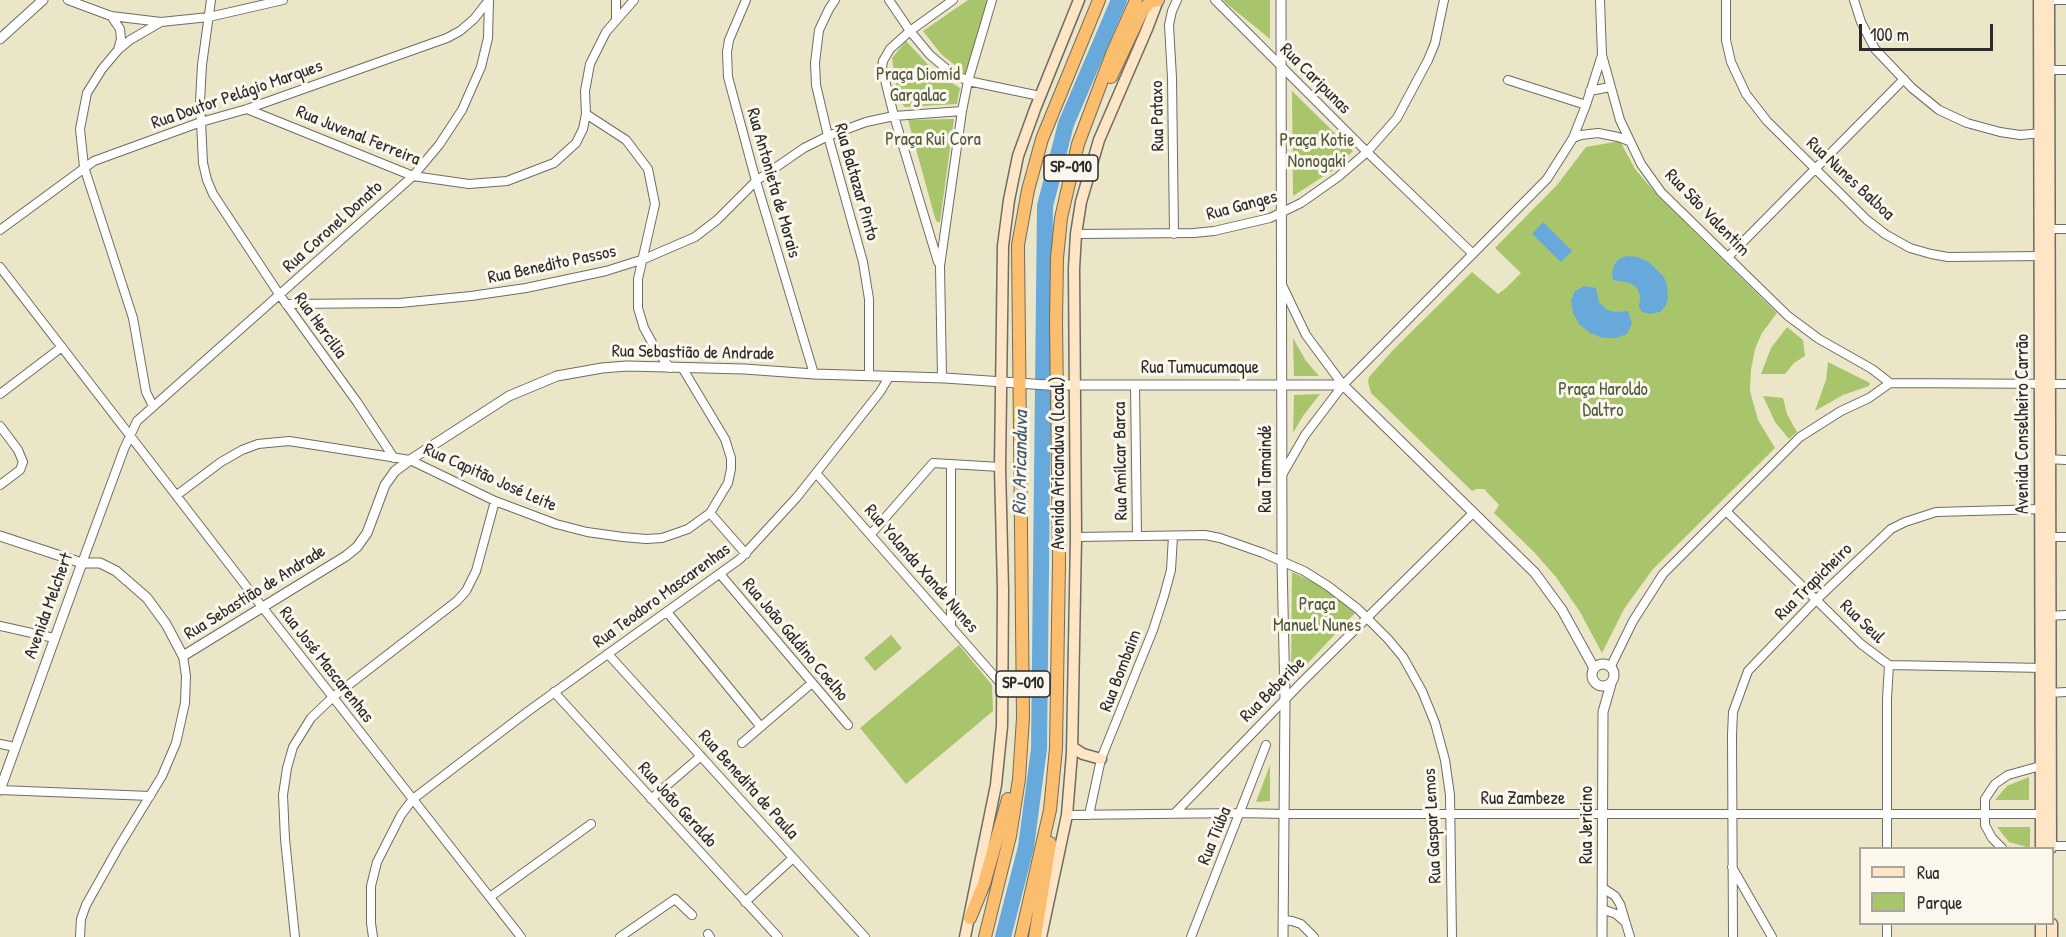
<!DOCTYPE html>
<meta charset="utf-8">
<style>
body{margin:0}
#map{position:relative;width:2066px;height:937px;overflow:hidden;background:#ece6c9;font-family:"Patrick Hand",sans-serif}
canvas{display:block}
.legend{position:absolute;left:1859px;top:847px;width:195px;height:78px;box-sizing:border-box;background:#fbf7ec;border:2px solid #a8a59f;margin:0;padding:8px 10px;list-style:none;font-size:18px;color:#2b2b2b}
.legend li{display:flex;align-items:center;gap:12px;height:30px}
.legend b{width:30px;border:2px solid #a8a59f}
.scale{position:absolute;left:1859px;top:24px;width:134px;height:27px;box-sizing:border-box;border:3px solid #2b2b2b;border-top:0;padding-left:8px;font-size:18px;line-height:21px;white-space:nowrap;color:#2b2b2b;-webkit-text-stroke:4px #fbf7ec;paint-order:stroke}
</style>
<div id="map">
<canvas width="2066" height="937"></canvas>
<ul class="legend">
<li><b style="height:8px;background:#fde5c5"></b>Rua</li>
<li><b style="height:16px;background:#a9c56b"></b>Parque</li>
</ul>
<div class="scale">100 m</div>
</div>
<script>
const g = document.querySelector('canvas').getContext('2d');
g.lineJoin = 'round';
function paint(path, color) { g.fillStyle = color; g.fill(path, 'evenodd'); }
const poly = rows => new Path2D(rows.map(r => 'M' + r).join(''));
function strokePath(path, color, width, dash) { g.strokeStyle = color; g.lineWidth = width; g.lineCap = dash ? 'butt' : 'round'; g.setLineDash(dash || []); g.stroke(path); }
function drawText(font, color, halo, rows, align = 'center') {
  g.font = font + ' "Patrick Hand",sans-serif'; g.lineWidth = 6; g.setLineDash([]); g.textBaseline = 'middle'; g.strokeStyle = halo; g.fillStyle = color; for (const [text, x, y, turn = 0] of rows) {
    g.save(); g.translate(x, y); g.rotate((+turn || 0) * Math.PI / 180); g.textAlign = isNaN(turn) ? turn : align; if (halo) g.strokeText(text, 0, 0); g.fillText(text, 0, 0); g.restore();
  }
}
const green = poly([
 [968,0,989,0,967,75,941,54,923,31],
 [1223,0,1270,0,1270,39,1227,4],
 [906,41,935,72,960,88,957,104,905,107,903,105,896,85,892,58],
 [1292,91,1353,151,1335,169,1293,196],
 [954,119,940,222,937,222,935,218,908,120],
 [1620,141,1635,169,1658,196,1777,313,1762,333,1755,349,1751,370,1750,391,1758,420,1775,448,1653,569,1624,609,1602,653,1580,612,1556,577,1533,551,1494,513,1499,505,1484,489,1476,489,1472,491,1371,393,1368,382,1369,377,1394,349,1472,272,1498,294,1506,288,1521,273,1495,248,1557,185,1586,147],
 [1787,327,1803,340,1805,356,1794,363,1785,374,1761,374,1771,348],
 [1293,338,1306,361,1319,376,1294,376],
 [1828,362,1870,383,1869,386,1843,395,1815,411,1826,380],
 [1320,394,1303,416,1293,433,1294,395],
 [1763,396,1783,398,1787,414,1797,432,1789,439,1775,422],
 [1292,572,1326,588,1355,613,1291,681],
 [891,635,902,648,875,671,864,658],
 [959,645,992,685,993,711,906,784,860,728],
 [1270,765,1270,801,1256,802],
 [2029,777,2029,800,1995,800,2007,786],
 [1997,827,2030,827,2030,848,2009,842]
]);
const water = poly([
 [1543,222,1572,251,1561,262,1532,234],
 [1627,256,1638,257,1649,262,1664,277,1667,286,1668,298,1666,305,1660,312,1650,314,1642,312,1639,308,1640,296,1637,288,1630,283,1613,280,1612,273,1614,265,1619,259],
 [1584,286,1596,288,1599,302,1607,310,1615,312,1628,311,1632,323,1627,334,1616,338,1603,338,1590,333,1579,324,1573,313,1571,300,1575,291]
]);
const river = poly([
 [1003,937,1026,847,1039,749,1045,206,1066,124,1119,0]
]);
const minor = poly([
 [68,0,111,16,161,22,209,17,283,0],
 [211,0,202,65,200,101,203,163,207,180,213,194,279,294,357,402,394,458],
 [616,0,616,20],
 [746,0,729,40,727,52,728,77,756,181,814,374],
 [835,0,829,9,819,30,815,63,816,85,828,136,863,262,869,299,869,376],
 [889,0,910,31,930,55,949,71,968,81,1040,96],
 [1215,0,1367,152,1473,254],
 [1600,0,1602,55,1620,120,1641,164,1661,192,1788,316,1819,339,1872,369,1890,383],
 [1726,0,1726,40,1731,62,1746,94,1767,121,1867,220,1885,234,1910,248,1931,254,1948,257,2042,256],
 [1854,0,1861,22,1875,49,1912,88,1939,110,1967,123,2000,132,2020,135,2043,133],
 [2047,0,2066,0],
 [111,16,120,29,121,39,118,50],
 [2047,70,2066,70],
 [1508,80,1586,105],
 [1590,91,1610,87],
 [247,109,413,176,469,184,507,181,554,163,576,143,583,129,586,114,585,91,590,64,606,32,634,0],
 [586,114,626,140,648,169,655,204,638,279,638,308,644,328,655,348,670,368],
 [1573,138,1581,135,1598,133,1618,137,1629,141],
 [2047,229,2066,229],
 [0,230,94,161,201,122,247,109,447,38,460,31,474,19,489,0],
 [1076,234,1194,233,1214,231,1270,218,1301,203,1338,177,1367,152,1397,118,1428,60,1435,43,1444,0],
 [1174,234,1172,78,1169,25,1172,11,1177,0],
 [1728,257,1904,79],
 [938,262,894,116,882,68,883,61,890,49,910,31,953,0],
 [0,267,263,608,521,937],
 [1283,287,1306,335,1343,385],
 [286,304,400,303,471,296,526,288,606,271,644,259,695,237,717,220,756,181,804,148,828,136,866,122,894,116,962,111],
 [942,378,940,266,962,111,968,81,992,0],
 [1890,383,2066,384],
 [1135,385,1137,536],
 [0,394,62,347],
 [153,406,146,392,133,318,84,167,80,129,87,93,102,69,118,50,130,40,161,22],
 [0,426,18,450,23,462,20,470,0,485],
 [2047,459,2066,460],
 [951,464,951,626],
 [816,473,1003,686],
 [1282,475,1305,435,1343,385,1547,179,1573,138,1586,105,1602,55],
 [177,495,221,462,242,450,258,444,289,441,410,460,495,501,556,524,587,532,623,537,646,539,662,538,688,529,710,513,728,483,731,469,731,458,725,439,683,369],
 [1726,511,1861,644,1889,665,2044,668],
 [710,513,746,554],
 [871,534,933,463,1000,467],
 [1076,537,1205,535,1220,538,1263,553,1304,571,1328,586,1358,609,1388,639,1403,657,1422,691,1435,723,1445,760,1450,795,1452,937],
 [2047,537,2066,537],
 [82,563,124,449,137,421,413,176,439,145,462,110,481,67,488,38,489,0],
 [720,574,848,725],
 [667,612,761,727],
 [2047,616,2066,615],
 [0,626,54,638],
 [608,654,865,937],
 [1611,666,1633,621,1663,574,1800,437,1841,411,1869,398,1890,383],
 [554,692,778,937],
 [2048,693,2066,692],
 [742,743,812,683],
 [0,744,15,747],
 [0,790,150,796],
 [651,799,701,756],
 [1174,814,1303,681,1472,514],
 [1067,815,1241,813,1285,814,2044,814],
 [1089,815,1101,759,1153,630,1164,596,1171,570,1173,536],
 [2048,846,2066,846],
 [1887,848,1887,699,1889,665],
 [2002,848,1992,838,1985,825,1985,799,1995,784,2008,775,2044,765],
 [1732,867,1772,937],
 [1603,888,1615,896,1620,904,1630,937],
 [490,897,591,824],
 [745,902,793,858],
 [1602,909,1616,914,1625,922],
 [1283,920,1292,921,1301,924,1314,937],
 [708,934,710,937],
 [80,937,81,919,86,905,118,848,162,776,176,743,185,703,186,676,183,656],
 [295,937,285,839,283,795,287,768,293,747,311,718,333,697,457,601,466,591,476,571,495,501],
 [373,937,371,923,371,886,377,862,401,815,413,799,527,712,740,559,797,497,880,392,889,377],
 [620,937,675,899,692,915],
 [1191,937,1266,745],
 [1733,937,1732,735,1733,712,1748,671,1817,599,1891,529,1905,522,1936,512,2043,509],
 [1887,937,1887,924]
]);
const tertiary = poly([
 [1281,0,1282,561,1285,699,1283,937],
 [0,39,43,0],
 [0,536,82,563,100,563,116,571,147,598,166,624,183,656,346,556,357,547,367,533,385,485,395,471,410,460,509,396,557,376,602,368,627,366,744,369,814,374,945,378,1047,385,1343,385,1535,573,1562,610,1594,668],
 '1592 675a11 11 0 1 1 22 0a11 11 0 1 1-22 0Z',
 [0,790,82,563],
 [1602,937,1603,712,1611,684]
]);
const secondary = poly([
 [2039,0,2041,848],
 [2049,0,2051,848],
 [1072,747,1083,754,1101,759],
 [2052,924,2052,937],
 [965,937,996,785,1002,726,1003,590,1000,467,1003,246,1009,200,1018,156,1035,109,1079,0],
 [1041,937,1067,815,1072,753,1076,537,1074,269,1076,234,1081,202,1099,140,1147,29,1158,0],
 [2041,937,2041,924]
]);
const trunk = poly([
 [1111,77,1142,11,1150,2,1158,0],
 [970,918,984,884,1008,799],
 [985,937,1010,836,1019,779,1023,718,1018,245,1028,190,1042,139,1099,0],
 [1021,937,1050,810,1056,748,1059,562,1056,321,1057,258,1061,218,1078,144,1112,54,1136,0],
 [1035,937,1050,843]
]);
const shields = [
 [1071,168,54],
 [1023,684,54]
];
const shieldNames = [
 ["SP-010",1071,168],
 ["SP-010",1023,684]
];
const parkNames = [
 ["Praça Diomid",918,75],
 ["Gargalac",918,96],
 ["Praça Rui Cora",933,140],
 ["Praça Kotie",1317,141],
 ["Nonogaki",1317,162],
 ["Praça Haroldo",1603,390],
 ["Daltro",1603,411],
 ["Praça",1317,605],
 ["Manuel Nunes",1317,626]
];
const streetNames = [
 ["Rua Caripunas",1315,79,45],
 ["Rua Doutor Pelágio Marques",237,95,-19],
 ["Rua Pataxo",1158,116,-91],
 ["Rua Juvenal Ferreira",358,136,22],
 ["Rua Nunes Balboa",1850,179,43],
 ["Rua Baltazar Pinto",856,182,74],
 ["Rua Antonieta de Morais",773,183,74],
 ["Rua Ganges",1242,206,-15],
 ["Rua São Valentim",1707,213,46],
 ["Rua Coronel Donato",333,227,-42],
 ["Rua Benedito Passos",552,265,-12],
 ["Rua Hercilia",320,326,54],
 ["Rua Sebastião de Andrade",693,353,1],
 ["Rua Tumucumaque",1200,368],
 ["Avenida Conselheiro Carrão",2023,424,-90],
 ["Rua Amílcar Barca",1121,461,-91],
 ["Avenida Aricanduva (Local)",1059,463,-90],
 ["Rua Tamaindé",1266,469,-90],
 ["Rua Capitão José Leite",490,478,24],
 ["Rua Yolanda Xande Nunes",921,569,49],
 ["Rua Trapicheiro",1814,582,-45],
 ["Rua Sebastião de Andrade",255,593,-32],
 ["Rua Teodoro Mascarenhas",662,596,-36],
 ["Avenida Melchert",49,606,-70],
 ["Rua Seul",1862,622,44],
 ["Rua João Galdino Coelho",795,640,50],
 ["Rua José Mascarenhas",326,665,52],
 ["Rua Bombaim",1121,671,-69],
 ["Rua Beberibe",1273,690,-45],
 ["Rua Benedita de Paula",748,785,48],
 ["Rua Zambeze",1523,799],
 ["Rua João Geraldo",677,805,48],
 ["Rua Jericino",1587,825,-90],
 ["Rua Gaspar Lemos",1433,826,-93],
 ["Rua Tiúba",1215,836,-68]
];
const waterNames = [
 ["Rio Aricanduva",1021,463,-89]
];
paint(green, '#a9c56b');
paint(water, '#67a9db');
strokePath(river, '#67a9db', 16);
strokePath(minor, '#6f6c62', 10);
strokePath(tertiary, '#6f6c62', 11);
strokePath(secondary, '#6f6c62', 13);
strokePath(trunk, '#6f6c62', 14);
strokePath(minor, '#fff', 8);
strokePath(tertiary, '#fff', 9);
strokePath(secondary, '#fde5c5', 10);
strokePath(trunk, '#fbbd6e', 12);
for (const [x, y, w] of shields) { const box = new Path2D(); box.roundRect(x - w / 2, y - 13, w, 26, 4.5); g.fillStyle = '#fbf7ec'; g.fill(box); strokePath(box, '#2b2b2b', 1.5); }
drawText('bold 16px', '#2b2b2b', null, shieldNames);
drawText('18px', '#51593e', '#fbf7ec', parkNames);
drawText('18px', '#2b2b2b', '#fbf7ec', streetNames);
drawText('italic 20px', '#405769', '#fbf7ec', waterNames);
</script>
